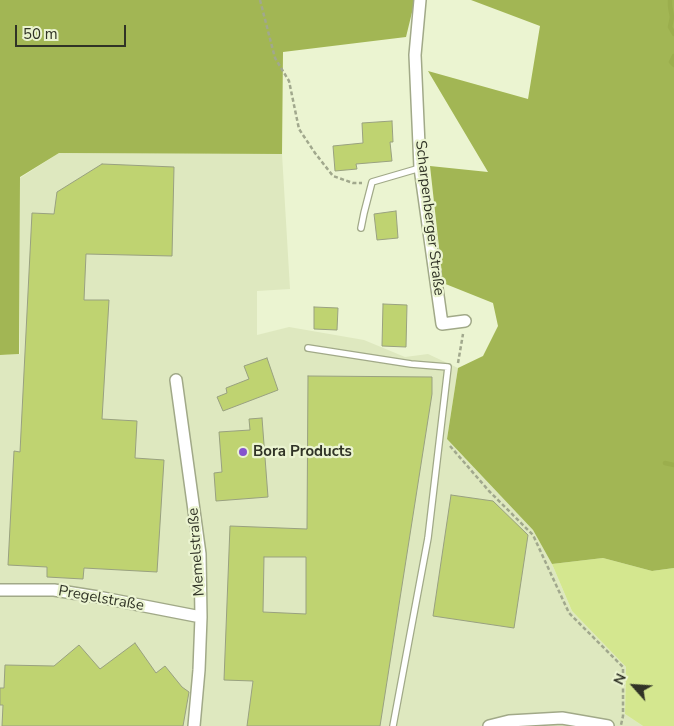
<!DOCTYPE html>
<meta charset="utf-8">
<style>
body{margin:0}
#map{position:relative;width:674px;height:726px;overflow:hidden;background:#ebf4d1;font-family:"Nunito Sans",sans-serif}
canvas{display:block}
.north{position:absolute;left:609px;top:661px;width:50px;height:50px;-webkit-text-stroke:4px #ebf4d1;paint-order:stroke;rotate:296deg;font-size:14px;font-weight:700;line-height:20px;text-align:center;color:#303326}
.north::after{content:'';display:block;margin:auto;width:18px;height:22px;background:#303326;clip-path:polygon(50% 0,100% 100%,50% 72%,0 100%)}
.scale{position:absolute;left:15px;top:25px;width:111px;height:22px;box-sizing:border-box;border:2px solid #303326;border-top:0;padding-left:6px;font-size:15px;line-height:18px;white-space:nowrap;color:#303326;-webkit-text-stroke:4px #ebf4d1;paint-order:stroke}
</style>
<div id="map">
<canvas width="674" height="726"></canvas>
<div class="north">N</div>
<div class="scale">50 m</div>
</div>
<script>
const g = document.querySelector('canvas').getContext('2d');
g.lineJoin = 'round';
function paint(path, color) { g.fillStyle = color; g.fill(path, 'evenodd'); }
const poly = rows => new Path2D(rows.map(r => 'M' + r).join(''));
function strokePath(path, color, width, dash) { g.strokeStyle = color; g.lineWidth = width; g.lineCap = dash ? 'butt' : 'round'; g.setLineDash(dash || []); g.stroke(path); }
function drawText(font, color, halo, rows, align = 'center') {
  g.font = font + ' "Nunito Sans",sans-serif'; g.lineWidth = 4.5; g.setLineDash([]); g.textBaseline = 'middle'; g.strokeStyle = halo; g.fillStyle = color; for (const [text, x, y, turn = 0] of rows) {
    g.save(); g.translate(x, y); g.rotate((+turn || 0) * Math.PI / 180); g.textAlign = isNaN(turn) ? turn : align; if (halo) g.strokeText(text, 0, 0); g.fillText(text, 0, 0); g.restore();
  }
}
const built = poly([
 [59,153,282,154,290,289,257,291,257,335,289,327,364,340,405,357,428,354,458,368,447,439,533,530,552,564,572,611,626,667,625,714,643,726,0,726,0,355,20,354,20,178]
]);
const green = poly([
 [603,558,652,571,674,568,674,726,643,726,625,714,626,667,572,611,552,564]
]);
const forest = poly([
 [0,0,415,0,406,37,283,52,282,154,59,153,20,177,19,354,0,355],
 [471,0,674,0,674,568,652,571,603,558,552,564,533,530,447,439,458,368,483,356,498,326,493,303,443,283,430,166,488,172,428,71,528,99,540,26]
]);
const stream = poly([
 [670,0,670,6,672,17,670,27,674,34],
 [674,56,671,62,674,65],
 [665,463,674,465]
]);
const building = poly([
 [392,121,393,142,390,142,392,161,356,164,357,169,335,171,333,146,363,143,362,123,392,121],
 [102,164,174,167,172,256,86,254,84,300,109,300,102,419,137,421,135,458,164,460,157,572,84,568,83,579,47,577,47,567,8,565,14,451,20,452,32,213,54,214,57,192,102,164],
 [396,211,398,238,377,240,374,214,396,211],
 [383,304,407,305,406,347,382,346,383,304],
 [314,307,338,308,337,330,314,329,314,307],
 [267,358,278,390,223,411,217,397,227,393,226,388,249,379,244,366,267,358],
 [308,376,432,377,432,394,380,726,247,726,253,681,224,680,230,526,307,529,308,376],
 [264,557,306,557,306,614,263,612,264,557],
 [262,418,268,497,216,501,214,473,222,472,219,432,250,430,249,419,262,418],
 [451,495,493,501,528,535,514,628,433,616,451,495],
 [135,643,156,673,165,666,182,687,189,692,183,726,2,726,3,705,0,705,0,688,4,688,5,665,54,666,79,645,100,669,135,643]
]);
const path = poly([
 [260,0,275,58,289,81,299,129,315,153,333,176,353,183,362,183],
 [458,363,463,334],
 [450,446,489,491,533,535,569,613,623,667,623,716,621,725]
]);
const lane = poly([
 [361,228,364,213,372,182,420,168],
 [308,348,411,364,448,367,428,538,393,726]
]);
const street = poly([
 [420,0,415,55,420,168,442,324,465,321],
 [176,380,200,554,201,617,199,670,194,726],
 [0,590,54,590,98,597,201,617],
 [489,726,509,721,562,718,608,726]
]);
const markers = [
 [243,452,5,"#8454cd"]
];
const streetNames = [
 ["Scharpenberger Straße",429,218,83],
 ["Memelstraße",197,552,-94],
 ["Pregelstraße",101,599,10]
];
const poiNames = [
 ["Bora Products",253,452]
];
paint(built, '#dee8bf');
paint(green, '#d4e78f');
paint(forest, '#a2b654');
strokePath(stream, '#9bae4d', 4.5);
paint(building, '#bfd371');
strokePath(building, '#99a180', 1);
strokePath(lane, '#a1a988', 8);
strokePath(street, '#a1a988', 14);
strokePath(path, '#a1a88d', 2.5, [4, 2.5]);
strokePath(lane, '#fff', 5.5);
strokePath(street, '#fff', 11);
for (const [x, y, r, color] of markers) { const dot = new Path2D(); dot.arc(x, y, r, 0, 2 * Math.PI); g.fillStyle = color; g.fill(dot); strokePath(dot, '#ebf4d1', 2); }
drawText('15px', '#303326', '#ebf4d1', streetNames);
drawText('bold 15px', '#303326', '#ebf4d1', poiNames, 'left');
</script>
